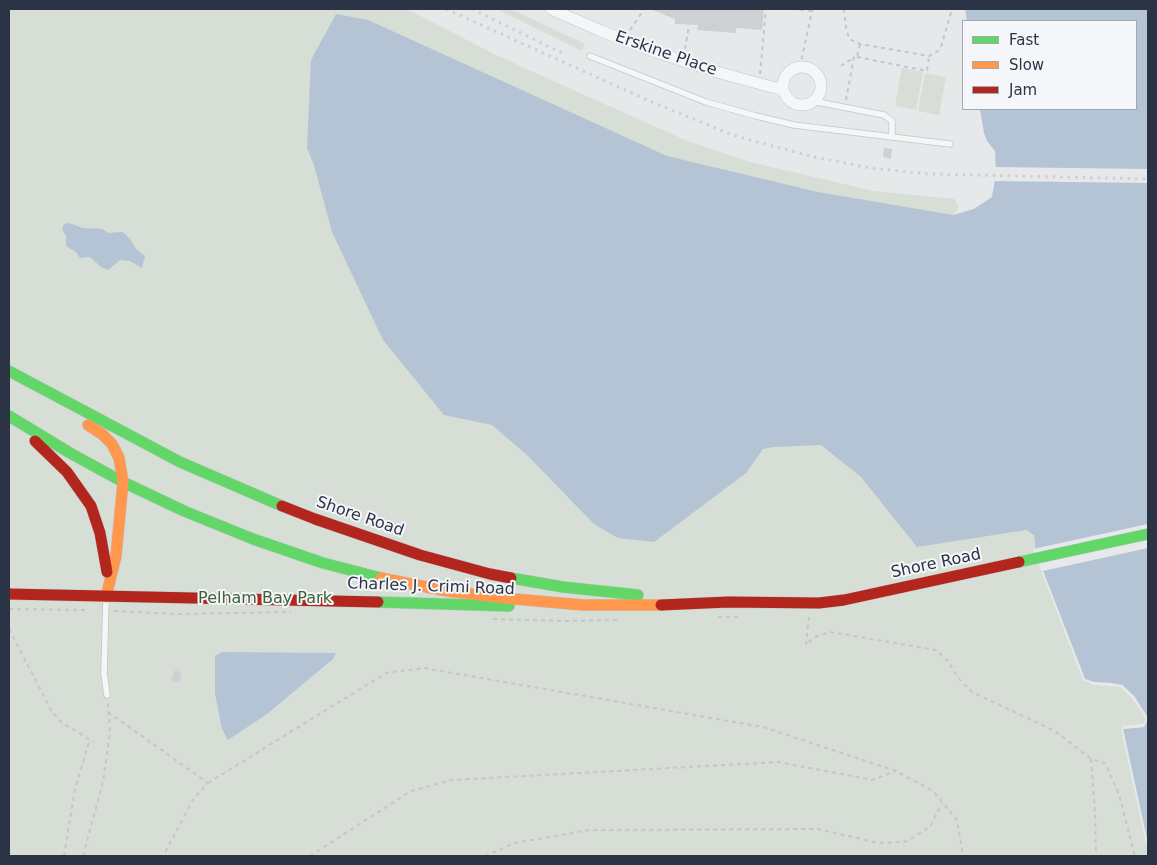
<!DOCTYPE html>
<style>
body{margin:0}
#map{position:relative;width:1157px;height:865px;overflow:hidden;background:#e6e8ea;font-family:"DejaVu Sans",sans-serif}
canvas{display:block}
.frame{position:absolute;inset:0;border:10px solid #2b3445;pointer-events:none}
.legend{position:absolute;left:962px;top:20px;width:175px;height:90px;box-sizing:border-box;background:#f4f6f9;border:1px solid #a4a8b1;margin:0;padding:6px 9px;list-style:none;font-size:15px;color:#2b3445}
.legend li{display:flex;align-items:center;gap:10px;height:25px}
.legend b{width:25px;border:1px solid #a4a8b1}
</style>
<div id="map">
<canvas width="1157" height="865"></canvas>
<div class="frame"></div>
<ul class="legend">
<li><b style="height:6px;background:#63d668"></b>Fast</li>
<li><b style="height:6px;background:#ff974d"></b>Slow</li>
<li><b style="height:6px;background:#b3261e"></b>Jam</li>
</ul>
</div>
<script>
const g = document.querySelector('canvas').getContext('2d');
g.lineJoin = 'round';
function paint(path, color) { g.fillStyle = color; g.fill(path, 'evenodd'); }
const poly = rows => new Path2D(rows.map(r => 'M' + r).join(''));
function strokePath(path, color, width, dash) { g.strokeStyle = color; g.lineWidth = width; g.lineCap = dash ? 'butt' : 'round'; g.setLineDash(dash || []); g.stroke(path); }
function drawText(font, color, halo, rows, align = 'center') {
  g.font = font + ' "DejaVu Sans",sans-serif'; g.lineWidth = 4; g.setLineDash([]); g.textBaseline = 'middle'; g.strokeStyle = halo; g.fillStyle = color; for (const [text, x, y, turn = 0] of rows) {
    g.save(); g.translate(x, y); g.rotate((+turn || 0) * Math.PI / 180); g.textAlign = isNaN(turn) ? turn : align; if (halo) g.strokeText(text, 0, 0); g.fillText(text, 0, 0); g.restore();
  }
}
const green = poly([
 [9,9,407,9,496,55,571,89,685,140,750,162,874,191,954,199,959,206,954,215,974,209,992,197,929,348,1122,685,1148,718,1144,727,1123,729,1148,843,1148,856,9,856],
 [497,9,511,9,585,44,582,51],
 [902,68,923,72,916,110,895,106],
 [925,73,946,77,939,115,918,111]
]);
const water = poly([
 [965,9,1148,9,1148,718,1134,696,1122,685,1094,682,1085,679,1036,553,1034,535,1026,530,917,547,861,477,821,445,774,447,763,449,746,473,654,542,618,538,594,524,528,456,492,425,444,415,383,340,332,232,314,165,307,148,311,60,336,14,368,20,667,156,818,192,953,215,974,209,992,197,996,173,995,151,987,141,984,133,980,109,1136,109,1136,21,967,21],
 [69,223,83,228,102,229,108,233,123,232,130,239,136,249,145,256,142,268,130,261,120,260,108,270,101,267,90,257,80,258,76,252,66,246,66,236,62,229,64,224],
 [222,652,336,653,333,659,267,714,228,740,222,729,215,694,215,656],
 [1148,719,1148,843,1123,729,1144,727]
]);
const pier = poly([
 [993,167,1148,169,1148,183,992,181],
 [1148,524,1148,548,1043,571,1085,679,1094,682,1112,683,1122,685,1134,696,1148,718,1144,727,1123,729,1148,845,1146,843,1121,729,1123,726,1143,724,1146,719,1132,698,1120,687,1094,685,1083,680,1033,549]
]);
const building = poly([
 [650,9,764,9,762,30,736,28,736,33,697,30,698,25,675,24,675,19],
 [884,148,892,149,891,159,883,157],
 [175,670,182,673,179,683,171,680]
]);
const path = poly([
 [792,9,812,11],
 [844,9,846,27,849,39,860,44,929,56,938,51,941,47,952,9],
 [630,30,644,9],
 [685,49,689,25],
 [857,57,927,71,929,56],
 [841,66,847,61,853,60],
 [800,67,812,11,813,9],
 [760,74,766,9],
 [846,100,854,57,857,57,860,44],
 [9,609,89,610],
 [114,611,177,614,291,612],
 [718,617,738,617],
 [809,617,806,645,815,637,830,632,936,650,948,661,958,678,972,692,1055,731,1091,759,1105,763,1119,794,1135,856],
 [493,619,564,621,621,620],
 [9,629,51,710,61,722,94,742],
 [108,712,208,783,194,798,163,856],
 [1091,759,1095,811,1096,856],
 [208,783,386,673,424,668,763,727,896,771,933,791,957,820,963,856],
 [64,856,75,789,89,742],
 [83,856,103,782,110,732,108,703],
 [310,856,411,791,452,780,779,762,872,780,896,771],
 [485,856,515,843,589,830,818,829,878,843,905,842,930,827,942,803]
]);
const lane = poly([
 [590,56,706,102,756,116,794,125,892,137],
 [812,101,884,115,892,121,892,137,950,144],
 [106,599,104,673,107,695]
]);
const street = poly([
 [551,9,601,31,656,52,724,74,783,90],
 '783 86a19 19 0 1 1 38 0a19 19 0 1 1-38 0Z'
]);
const fast = poly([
 [9,371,180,462,282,506],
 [9,416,70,453,123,482,184,511,253,539,323,563,381,578],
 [1019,562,1148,534],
 [511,578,563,587,638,595],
 [378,602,509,606]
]);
const slow = poly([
 [88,425,102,434,112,444,119,458,123,482,116,556,106,597],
 [381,578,447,591,503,598,583,605,661,605]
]);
const jam = poly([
 [35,441,67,472,91,506,100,533,107,572],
 [282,506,315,519,420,555,490,574,511,578],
 [9,594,378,602],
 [661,605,728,602,819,603,844,600,1019,562]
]);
const rail = poly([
 [446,9,645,99,732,135,814,157,871,168,930,174,1148,179],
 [472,9,564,54]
]);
const streetNames = [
 ["Erskine Place",666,54,19],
 ["Shore Road",360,517,19],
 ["Shore Road",936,564,-12],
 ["Charles J. Crimi Road",431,587,2]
];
const parkNames = [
 ["Pelham Bay Park",265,599]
];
paint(green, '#d6ded6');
paint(water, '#b4c4d5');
paint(pier, '#e6e8ea');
paint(building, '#ced0d3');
strokePath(lane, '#c4c6c8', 7);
strokePath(street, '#c4c6c8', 12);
strokePath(fast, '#c4c6c8', 12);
strokePath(slow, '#c4c6c8', 12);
strokePath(jam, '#c4c6c8', 12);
strokePath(path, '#c5c6ca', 2, [4, 4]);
strokePath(lane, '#f5f6f7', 5.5);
strokePath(street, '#f5f6f7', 11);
strokePath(fast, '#63d668', 11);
strokePath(slow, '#ff974d', 11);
strokePath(jam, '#b3261e', 11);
strokePath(rail, '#cecfd2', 3, [2.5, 5]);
drawText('16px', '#2b3445', '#f4f6f9', streetNames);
drawText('16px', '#3f6138', '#f4f6f9', parkNames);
</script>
